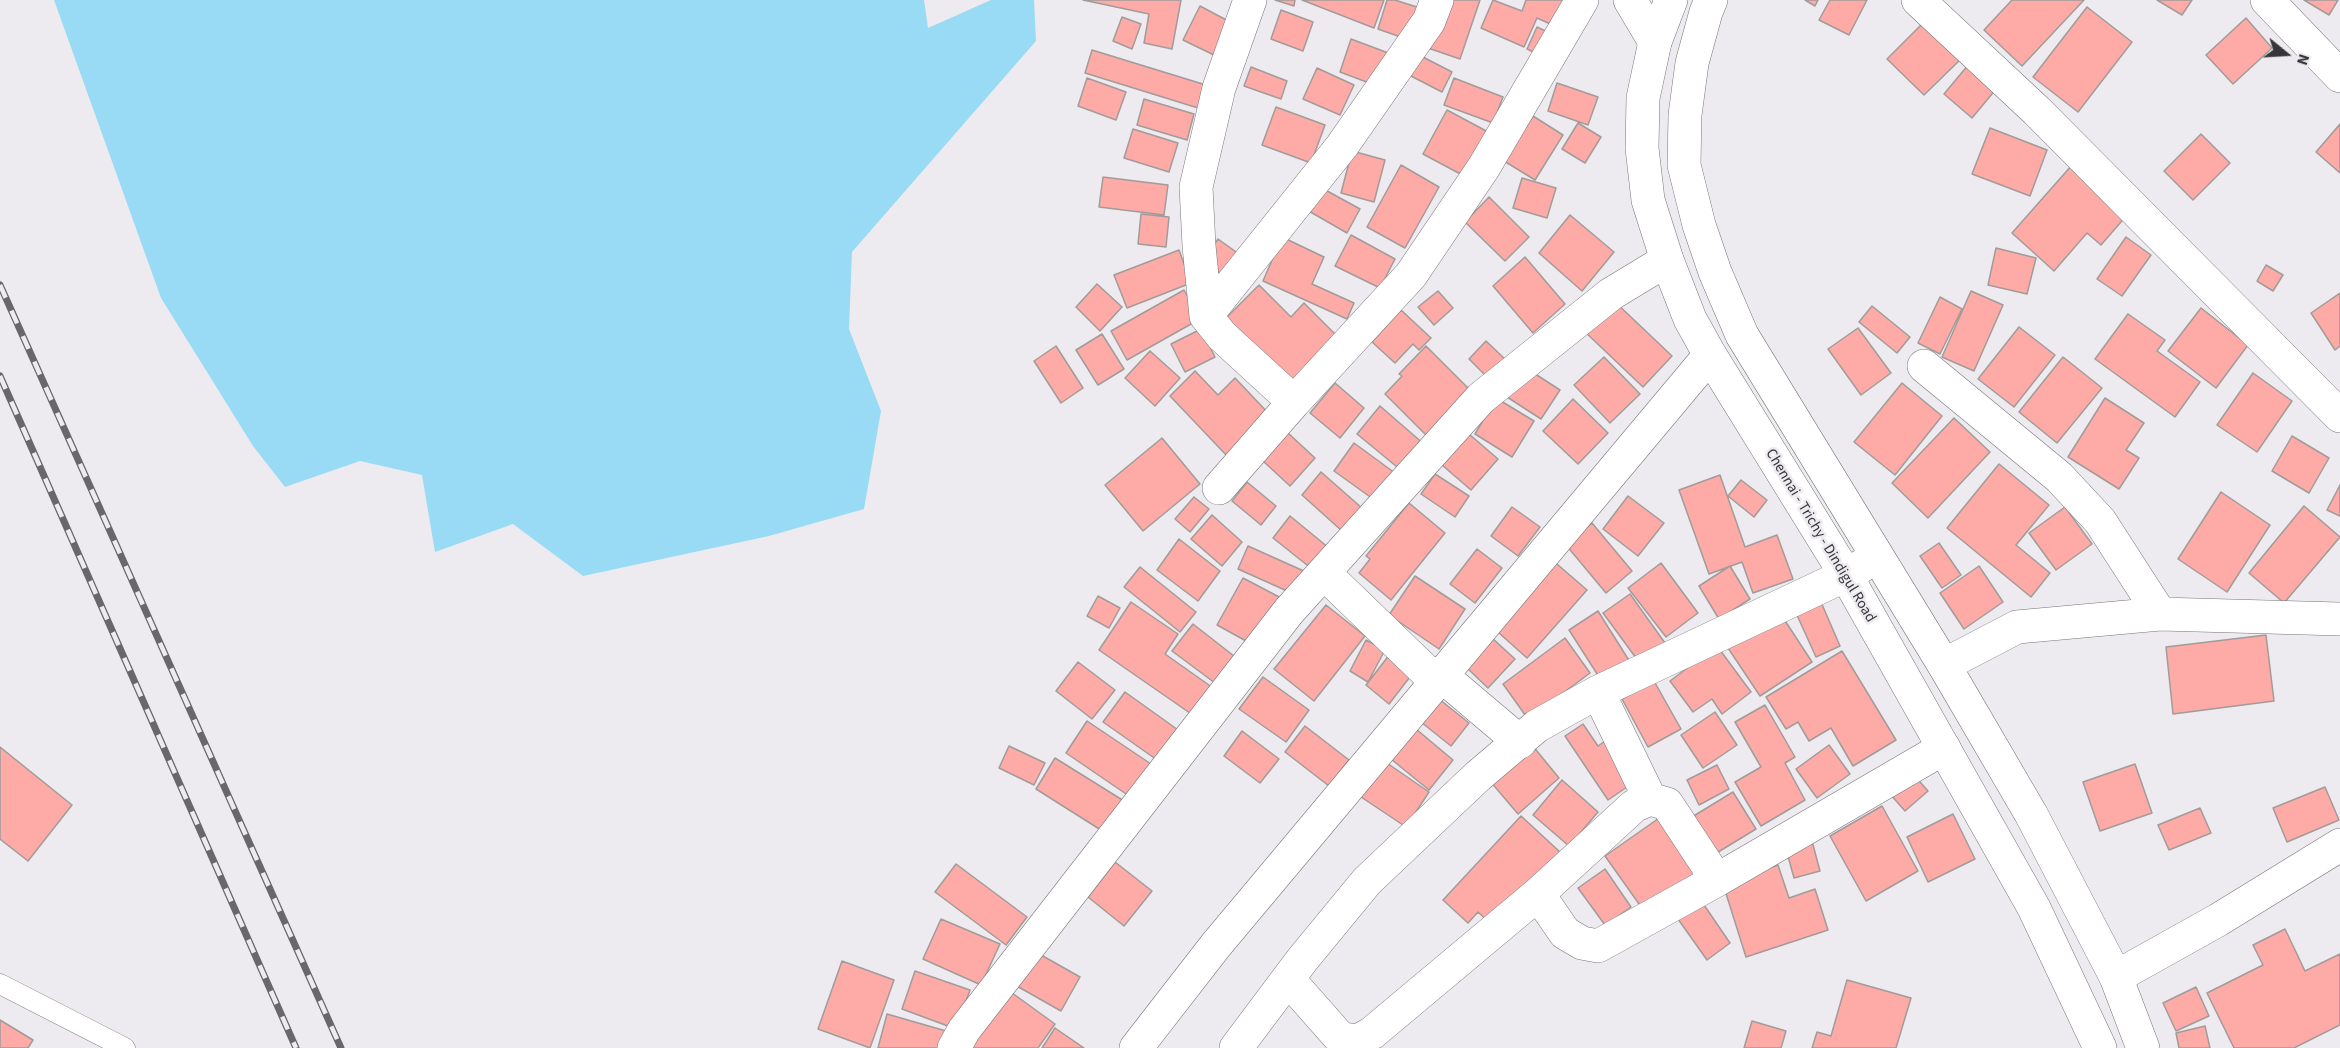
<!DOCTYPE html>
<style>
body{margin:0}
#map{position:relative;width:2340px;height:1048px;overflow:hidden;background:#eeebf0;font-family:"Source Sans 3",sans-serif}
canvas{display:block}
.north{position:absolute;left:2256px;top:24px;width:60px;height:60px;-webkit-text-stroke:4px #eeebf0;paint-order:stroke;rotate:108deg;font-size:16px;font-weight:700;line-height:24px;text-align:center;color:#363537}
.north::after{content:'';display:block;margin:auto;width:21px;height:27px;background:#363537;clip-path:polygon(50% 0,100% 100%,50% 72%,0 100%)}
</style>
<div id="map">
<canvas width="2340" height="1048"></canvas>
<div class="north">N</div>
</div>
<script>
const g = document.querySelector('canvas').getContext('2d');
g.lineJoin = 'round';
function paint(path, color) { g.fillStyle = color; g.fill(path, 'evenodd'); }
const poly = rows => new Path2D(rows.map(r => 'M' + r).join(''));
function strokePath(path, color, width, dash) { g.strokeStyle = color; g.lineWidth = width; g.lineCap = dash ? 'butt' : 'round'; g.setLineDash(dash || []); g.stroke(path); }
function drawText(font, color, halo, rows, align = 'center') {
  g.font = font + ' "Source Sans 3",sans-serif'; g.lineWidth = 5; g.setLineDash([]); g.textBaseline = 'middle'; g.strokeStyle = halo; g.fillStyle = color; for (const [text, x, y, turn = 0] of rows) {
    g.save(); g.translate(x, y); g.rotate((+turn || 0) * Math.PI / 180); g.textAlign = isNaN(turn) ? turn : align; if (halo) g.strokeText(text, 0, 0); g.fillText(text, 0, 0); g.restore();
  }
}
const water = poly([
 [54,0,924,0,928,28,991,0,1034,0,1036,41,852,252,849,329,881,411,864,509,769,536,583,576,513,524,435,552,422,475,360,461,285,487,253,446,161,298]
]);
const building = poly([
 [1083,0,1181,0,1172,49,1144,43,1149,14,1083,0],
 [1275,0,1295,0,1294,6,1275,0],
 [1302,0,1384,0,1374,28,1302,0],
 [1387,0,1395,0,1420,8,1409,40,1378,29,1387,0],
 [1441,0,1480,0,1460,59,1425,47,1441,0],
 [1493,0,1522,11,1526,0,1569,0,1557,27,1537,18,1524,47,1481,28,1493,0],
 [1805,0,1818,0,1815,6,1805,0],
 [1830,0,1867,0,1849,35,1819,20,1830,0],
 [2012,0,2084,0,2022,66,1984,30,2012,0],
 [2157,0,2192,0,2182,15,2157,0],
 [2304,0,2338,0,2329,15,2304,0],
 [1200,6,1234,24,1218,57,1183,40,1200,6],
 [2087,7,2132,42,2078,112,2033,77,2087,7],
 [1281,10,1313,22,1303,51,1271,39,1281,10],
 [1122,17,1141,24,1132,49,1113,41,1122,17],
 [2246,18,2272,48,2233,84,2206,55,2246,18],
 [1925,21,1962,58,1924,95,1887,59,1925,21],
 [1537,27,1552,34,1542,56,1527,49,1537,27],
 [1351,39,1391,54,1380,87,1340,72,1351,39],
 [1092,50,1206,85,1198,108,1085,73,1092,50],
 [1419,55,1452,72,1442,92,1409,75,1419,55],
 [1969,64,1997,88,1972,118,1944,94,1969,64],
 [1251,67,1287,81,1281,99,1244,86,1251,67],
 [1317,68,1354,85,1340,115,1303,99,1317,68],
 [1087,78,1126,92,1116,120,1078,106,1087,78],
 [1454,78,1503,97,1493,123,1444,105,1454,78],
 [1557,83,1598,97,1588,125,1548,111,1557,83],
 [1144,99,1194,114,1187,140,1137,125,1144,99],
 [1276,107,1325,125,1311,163,1262,145,1276,107],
 [1447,110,1490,133,1466,177,1423,154,1447,110],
 [1533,116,1563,135,1535,180,1504,161,1533,116],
 [1578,123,1601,137,1585,163,1562,149,1578,123],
 [2340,124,2340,173,2316,152,2340,124],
 [1990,128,2047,150,2030,196,1972,174,1990,128],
 [1133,129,1178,143,1169,172,1124,158,1133,129],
 [2201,134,2230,163,2193,200,2164,171,2201,134],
 [1352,151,1385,160,1374,202,1341,193,1352,151],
 [1401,165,1439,187,1405,248,1367,227,1401,165],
 [2072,165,2127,215,2101,245,2087,233,2054,271,2012,233,2072,165],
 [1103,177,1168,185,1164,215,1099,207,1103,177],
 [1522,178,1556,188,1547,218,1513,208,1522,178],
 [1320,187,1360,209,1347,233,1307,210,1320,187],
 [1489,197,1529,237,1505,261,1465,222,1489,197],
 [1141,214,1169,217,1166,247,1138,244,1141,214],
 [1570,215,1614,252,1582,291,1539,253,1570,215],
 [1351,235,1395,259,1380,288,1335,266,1351,235],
 [1282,237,1324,257,1312,284,1354,303,1347,319,1263,281,1282,237],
 [2126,237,2151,255,2122,296,2097,279,2126,237],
 [1218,239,1246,259,1230,280,1203,261,1218,239],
 [1996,248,2036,258,2027,294,1988,285,1996,248],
 [1179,250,1191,283,1127,308,1114,275,1179,250],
 [1525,257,1565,304,1533,333,1493,286,1525,257],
 [2266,265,2283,275,2273,291,2257,281,2266,265],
 [1097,284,1122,307,1100,331,1076,307,1097,284],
 [1259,285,1291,317,1304,303,1339,338,1289,388,1222,322,1259,285],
 [1184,290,1200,319,1127,360,1111,331,1184,290],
 [1438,291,1453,308,1434,325,1418,307,1438,291],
 [1971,291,2003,305,1974,371,1942,357,1971,291],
 [2340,293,2340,346,2335,350,2311,313,2340,293],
 [1940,297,1962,309,1940,354,1918,343,1940,297],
 [1612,299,1672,356,1643,387,1583,330,1612,299],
 [1872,306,1910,337,1897,353,1859,322,1872,306],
 [2201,308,2248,345,2216,388,2168,351,2201,308],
 [1401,310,1431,338,1419,350,1413,344,1395,363,1372,342,1401,310],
 [2128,314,2165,340,2157,351,2200,382,2175,417,2095,359,2128,314],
 [2019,327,2055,355,2014,407,1978,379,2019,327],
 [1858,328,1891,373,1861,395,1828,349,1858,328],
 [1201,329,1215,357,1185,372,1171,344,1201,329],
 [1102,334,1124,369,1098,385,1076,350,1102,334],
 [1486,341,1506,360,1488,378,1469,359,1486,341],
 [1056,346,1083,388,1061,403,1034,361,1056,346],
 [1426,346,1475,395,1431,440,1385,394,1402,376,1399,374,1426,346],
 [1150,351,1180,378,1155,406,1125,378,1150,351],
 [1604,357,1640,394,1610,423,1574,385,1604,357],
 [2063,357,2102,388,2057,443,2019,412,2063,357],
 [1526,368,1560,390,1541,419,1507,397,1526,368],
 [1195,371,1218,395,1235,378,1272,417,1229,458,1170,396,1195,371],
 [2253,373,2292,401,2257,452,2217,425,2253,373],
 [1335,383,1364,408,1340,438,1310,413,1335,383],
 [1902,383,1942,416,1895,475,1854,442,1902,383],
 [1496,398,1534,421,1512,457,1475,434,1496,398],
 [2105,398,2144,423,2126,450,2139,458,2119,489,2068,457,2105,398],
 [1573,399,1608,433,1578,464,1543,431,1573,399],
 [1380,406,1425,445,1402,471,1357,434,1380,406],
 [1954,418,1990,452,1928,518,1892,483,1954,418],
 [1288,433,1315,458,1290,486,1263,461,1288,433],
 [1469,434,1498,459,1471,490,1442,465,1469,434],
 [2292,436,2329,458,2309,493,2272,471,2292,436],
 [1162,438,1200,484,1143,531,1105,485,1162,438],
 [1354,443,1399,476,1380,504,1334,471,1354,443],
 [1999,464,2049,505,2016,545,2050,573,2031,597,1947,528,1999,464],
 [1321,472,1362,508,1342,531,1302,495,1321,472],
 [1435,474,1469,496,1455,517,1421,494,1435,474],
 [1720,475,1745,547,1777,535,1793,579,1753,593,1742,562,1709,574,1679,490,1720,475],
 [1741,480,1767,500,1754,517,1728,496,1741,480],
 [1247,482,1276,506,1261,525,1232,501,1247,482],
 [2340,485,2340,516,2327,510,2340,485],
 [2221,492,2270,525,2227,592,2178,559,2221,492],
 [1628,496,1664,523,1638,556,1603,529,1628,496],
 [1194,497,1209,509,1190,532,1175,519,1194,497],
 [1409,503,1445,533,1391,600,1359,573,1370,559,1366,556,1409,503],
 [2304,506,2340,537,2284,603,2249,573,2304,506],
 [1512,507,1540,527,1518,556,1491,536,1512,507],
 [2065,507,2092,544,2056,570,2029,533,2065,507],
 [1212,515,1242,542,1222,566,1191,539,1212,515],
 [1290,516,1329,548,1312,569,1273,538,1290,516],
 [1592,523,1632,571,1606,593,1566,545,1592,523],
 [1179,539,1220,571,1198,601,1157,570,1179,539],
 [1939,543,1961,575,1942,588,1920,556,1939,543],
 [1248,546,1306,572,1296,595,1238,569,1248,546],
 [1477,549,1502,568,1475,603,1450,584,1477,549],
 [1550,558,1587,590,1527,658,1490,625,1550,558],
 [1661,563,1698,613,1666,637,1628,588,1661,563],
 [1730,566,1750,599,1719,619,1699,586,1730,566],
 [1979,566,2003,602,1964,629,1940,593,1979,566],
 [1140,567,1196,612,1180,632,1124,587,1140,567],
 [1415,576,1465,609,1439,649,1389,615,1415,576],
 [1243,578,1283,599,1257,647,1217,625,1243,578],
 [1630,594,1665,643,1639,662,1603,613,1630,594],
 [1098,596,1120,608,1109,628,1087,616,1098,596],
 [1131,602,1178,634,1165,654,1216,690,1197,718,1099,650,1131,602],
 [1821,602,1840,646,1816,657,1796,613,1821,602],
 [1326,605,1365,636,1314,701,1274,669,1326,605],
 [1598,611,1630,662,1601,680,1569,630,1598,611],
 [1780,613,1812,662,1760,696,1728,648,1780,613],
 [1193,624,1239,660,1219,686,1172,651,1193,624],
 [2266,635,2274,701,2173,714,2166,647,2266,635],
 [1492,638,1515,659,1488,688,1466,667,1492,638],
 [1565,638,1590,673,1528,719,1503,684,1565,638],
 [1366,640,1385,650,1368,682,1350,671,1366,640],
 [1717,646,1751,692,1722,714,1712,699,1693,712,1670,681,1717,646],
 [1842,651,1896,740,1853,766,1831,728,1809,741,1798,722,1786,729,1766,697,1842,651],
 [1390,654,1413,673,1389,704,1366,685,1390,654],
 [1078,662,1115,690,1092,719,1056,691,1078,662],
 [1263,677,1309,710,1286,742,1239,709,1263,677],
 [1654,681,1681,729,1648,747,1622,699,1654,681],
 [1125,692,1181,732,1160,762,1103,722,1125,692],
 [1439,699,1469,723,1451,746,1421,722,1439,699],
 [1765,705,1795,757,1785,763,1805,800,1761,826,1735,782,1761,767,1735,722,1765,705],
 [1715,712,1737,745,1703,768,1681,735,1715,712],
 [1087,721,1154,766,1132,798,1066,753,1087,721],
 [1583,724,1598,746,1608,739,1636,781,1608,800,1565,736,1583,724],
 [1305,726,1349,760,1329,786,1285,752,1305,726],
 [1416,729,1453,760,1429,790,1391,759,1416,729],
 [1242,731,1279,759,1260,783,1224,756,1242,731],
 [1532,745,1559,778,1518,814,1490,781,1532,745],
 [1829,745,1850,774,1817,798,1796,769,1829,745],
 [1009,746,1045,763,1034,785,999,768,1009,746],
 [0,747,72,805,28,861,0,839,0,747],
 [1055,758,1124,801,1104,832,1036,789,1055,758],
 [1384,761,1429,792,1406,827,1361,797,1384,761],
 [2135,764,2152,813,2100,831,2083,782,2135,764],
 [1717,765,1729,789,1699,805,1687,780,1717,765],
 [1913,774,1928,791,1905,811,1890,794,1913,774],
 [1562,780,1598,812,1569,846,1533,815,1562,780],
 [2325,787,2339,820,2287,842,2273,808,2325,787],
 [1733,792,1756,829,1710,857,1687,820,1733,792],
 [1882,806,1918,871,1866,901,1830,836,1882,806],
 [2200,808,2211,833,2169,850,2158,825,2200,808],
 [1953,814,1975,859,1928,882,1907,837,1953,814],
 [1521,816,1560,852,1493,926,1478,912,1468,923,1443,900,1521,816],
 [1662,816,1701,870,1644,911,1605,856,1662,816],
 [1812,841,1820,871,1794,878,1786,849,1812,841],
 [1115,862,1152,891,1124,926,1088,897,1115,862],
 [956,864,1027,917,1006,945,935,892,956,864],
 [1778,865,1789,898,1815,889,1828,930,1746,957,1723,884,1778,865],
 [1605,869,1631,907,1605,925,1578,888,1605,869],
 [1702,902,1730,943,1707,960,1678,919,1702,902],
 [941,919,1000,944,981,985,923,959,941,919],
 [2285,929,2305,971,2340,954,2340,1025,2294,1048,2234,1048,2207,993,2263,965,2253,945,2285,929],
 [1034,951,1080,977,1061,1011,1015,985,1034,951],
 [842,961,894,980,870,1048,818,1029,842,961],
 [915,971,970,990,956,1029,902,1009,915,971],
 [1847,980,1911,998,1896,1048,1812,1048,1817,1032,1831,1036,1847,980],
 [2196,987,2209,1016,2176,1031,2163,1003,2196,987],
 [1008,990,1055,1024,1038,1048,967,1048,1008,990],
 [887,1014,946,1031,941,1048,878,1048,887,1014],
 [0,1020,33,1040,28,1048,0,1048,0,1020],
 [1752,1021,1786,1031,1781,1048,1744,1048,1752,1021],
 [2205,1026,2210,1048,2179,1048,2176,1033,2205,1026],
 [1055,1028,1084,1048,1042,1048,1055,1028]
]);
const lane = poly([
 [0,984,125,1048]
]);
const street = poly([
 [1250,0,1219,88,1196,187,1199,246,1206,316,1222,336,1294,402,1411,275,1484,167,1582,0],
 [1630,0,1655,42],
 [1918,0,2037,111,2340,416],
 [2267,0,2340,76],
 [1206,316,1342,146,1429,21,1437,0],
 [1924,366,2059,477,2100,521,2160,614],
 [1219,488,1294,402],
 [1324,573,1437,682],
 [1944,665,2017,627,2160,614,2340,619],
 [1442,676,1520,742],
 [1598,692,1650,799],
 [1538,894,1565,933,1582,943,1598,946,1717,880],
 [2116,977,2218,920,2340,845],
 [1288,979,1341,1039,1358,1041,1372,1033,1538,894,1634,806,1650,799,1667,804,1717,880,1944,748],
 [954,1048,964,1030,1289,611,1481,398,1611,294,1667,260],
 [1136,1048,1216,945,1710,355],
 [1236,1048,1302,960,1367,881,1478,776,1537,726,1598,692,1846,575,1877,557]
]);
const highway = poly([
 [1671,0,1655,42,1643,98,1642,148,1648,200,1667,260,1690,319,1710,355,1846,575,2034,908,2100,1048],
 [1711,0,1706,12,1692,63,1685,115,1684,165,1699,225,1715,272,1742,335,1944,665,2031,814,2116,977,2143,1048]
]);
const rail = poly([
 [0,285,341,1048],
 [0,376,296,1048]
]);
const streetNames = [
 ["Chennai - Trichy - Dindigul Road",1820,536,59]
];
paint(water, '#99dbf4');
paint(building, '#feaaa6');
strokePath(building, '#a19b9a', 1.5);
strokePath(lane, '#777579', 21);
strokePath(street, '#777579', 34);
strokePath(highway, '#777579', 34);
strokePath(lane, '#fff', 20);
strokePath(street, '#fff', 33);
strokePath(highway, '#fff', 33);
strokePath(rail, '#68676a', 7);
strokePath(rail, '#eeebf0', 4.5, [14]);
drawText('15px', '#363537', '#eeebf0', streetNames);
</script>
